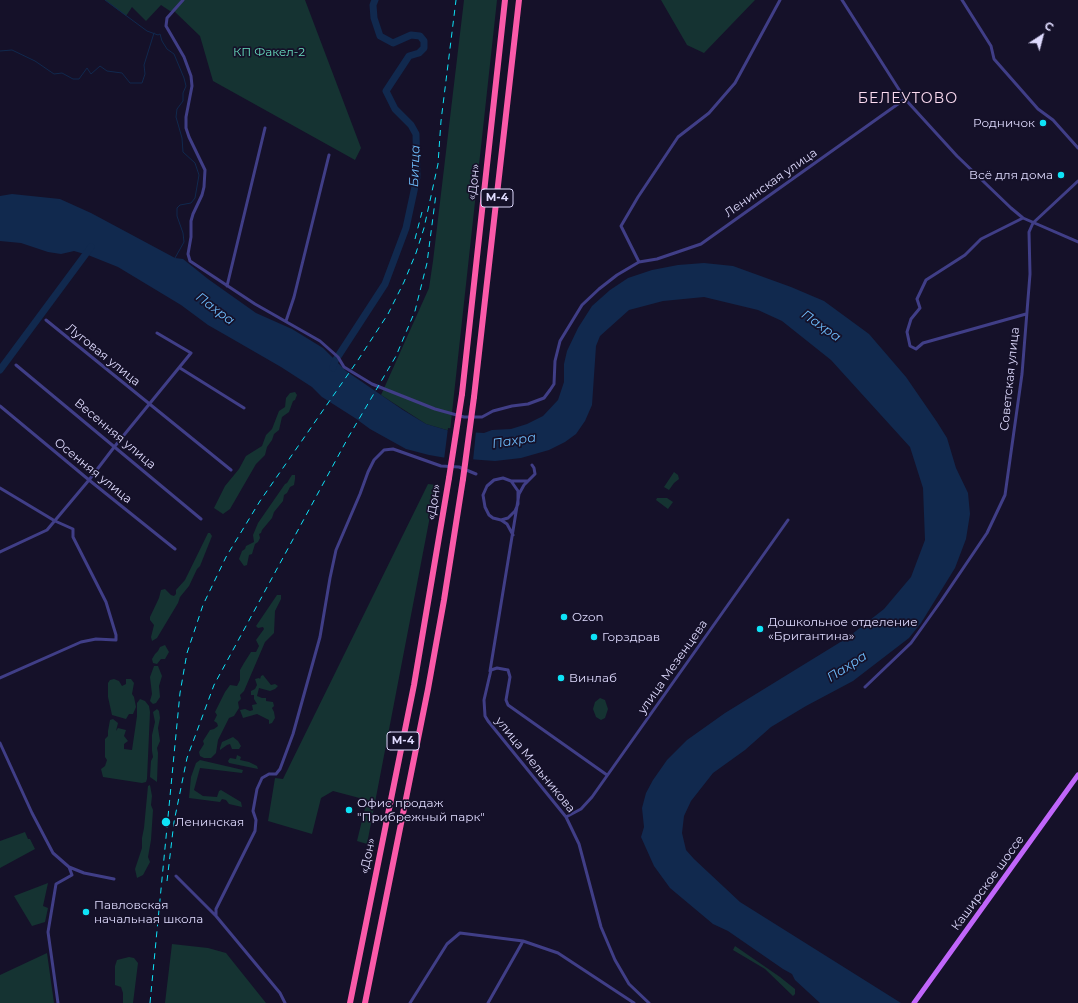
<!DOCTYPE html>
<meta charset="utf-8">
<style>
body{margin:0}
#map{position:relative;width:1078px;height:1003px;overflow:hidden;background:#151129;font-family:Montserrat,sans-serif}
canvas{display:block}
.north{position:absolute;left:1022px;top:16px;width:40px;height:40px;-webkit-text-stroke:3px #151129;paint-order:stroke;rotate:36deg;font-size:11px;font-weight:700;line-height:16px;text-align:center;color:#dfdbfe}
.north::after{content:'';display:block;margin:auto;width:14px;height:18px;background:#dfdbfe;clip-path:polygon(50% 0,100% 100%,50% 72%,0 100%)}
</style>
<div id="map">
<canvas width="1078" height="1003"></canvas>
<div class="north">С</div>
</div>
<script>
const g = document.querySelector('canvas').getContext('2d');
g.lineJoin = 'round';
function paint(path, color) { g.fillStyle = color; g.fill(path, 'evenodd'); }
const poly = rows => new Path2D(rows.map(r => 'M' + r).join(''));
function strokePath(path, color, width, dash) { g.strokeStyle = color; g.lineWidth = width; g.lineCap = dash ? 'butt' : 'round'; g.setLineDash(dash || []); g.stroke(path); }
function drawText(font, color, halo, rows, align = 'center') {
  g.font = font + ' Montserrat,sans-serif'; g.lineWidth = 3.5; g.setLineDash([]); g.textBaseline = 'middle'; g.strokeStyle = halo; g.fillStyle = color; for (const [text, x, y, turn = 0] of rows) {
    g.save(); g.translate(x, y); g.rotate((+turn || 0) * Math.PI / 180); g.textAlign = isNaN(turn) ? turn : align; if (halo) g.strokeText(text, 0, 0); g.fillText(text, 0, 0); g.restore();
  }
}
const green = poly([
 [105,0,305,0,361,148,355,160,213,81,200,36,174,11,170,11,161,5,146,21,132,7,126,16],
 [464,0,497,0,450,431,426,424,381,395,429,288,433,261],
 [661,0,755,0,704,53,687,45],
 [295,392,297,395,295,400,293,401,289,412,282,417,279,430,274,434,272,440,267,447,265,455,256,464,230,509,223,514,214,508,225,486,239,469,246,456,262,446,266,435,272,429,279,411,285,407,286,398,290,393],
 [674,472,678,475,679,479,674,483,669,490,664,487],
 [292,475,295,475,295,479,294,485,290,487,287,493,284,495,283,501,274,512,272,518,262,530,261,533,259,534,260,538,258,542,255,544,252,554,249,555,247,565,244,566,239,559,242,551,245,549,246,546,254,542,253,535,258,523,285,484,287,483,290,478],
 [428,484,436,485,367,844,357,841,367,800,333,791,321,798,312,834,268,821,275,778,283,779],
 [657,498,667,498,673,502,668,509,656,500],
 [208,533,210,533,212,536,200,566,197,569,189,586,180,597,178,603,157,638,152,641,151,637,154,625,150,620,150,617,159,598,161,590,165,589,171,595,174,596,176,594,176,590,185,580],
 [277,595,281,595,281,599,275,611,274,633,265,642,244,691,240,695,241,699,238,702,239,708,234,716,229,718,218,740,216,753,211,758,204,758,200,756,199,752,204,744,203,741,210,730,214,729,218,726,217,723,214,721,217,715,215,712,225,692,230,685,237,686,240,680,240,670,244,663,251,652,256,652,259,646,256,640,264,629,263,627,258,628,256,626],
 [165,645,169,652,165,659,161,659,157,664,153,663,152,659,155,654,158,651,160,647],
 [154,666,158,666,162,676,159,686,160,697,156,703,153,704,150,701,152,694,150,677],
 [263,675,271,685,275,684,278,686,275,689,270,691,259,688,257,696,262,698,266,698,266,701,273,702,274,706,272,708,274,712,275,718,272,723,269,724,269,720,257,714,243,718,240,710,245,709,250,711,253,710,252,705,257,704,254,699,254,695,251,695,251,691,255,689,257,685,255,679,259,678,260,679,261,676],
 [114,679,119,681,122,686,126,684,126,679,131,679,134,683,132,694,134,697,136,707,133,714,129,714,126,719,112,715,108,697,108,683,110,680],
 [600,698,605,700,608,709,605,718,601,720,596,717,593,709,595,702],
 [140,699,145,701,149,706,150,712,147,779,146,782,142,783,103,777,101,769,105,766,107,760,105,757,105,739,108,736,108,731,110,720,113,719,118,723,116,731,118,728,126,730,124,736,128,741,124,744,124,749,132,750,137,716,137,703],
 [157,709,159,711,160,718,158,728,160,741,157,748,158,753,157,782,150,777,151,761,153,757,152,751,152,735,155,722,153,712],
 [233,737,238,741,241,746,239,749,232,749,230,744,227,745,220,750,220,748,222,742],
 [237,755,241,757,240,760,249,762,257,766,258,769,229,763,228,761,230,758,236,759],
 [200,760,243,770,242,773,200,768,194,790,203,796,217,797,219,791,221,790,241,802,242,807,229,804,226,800,222,799,220,802,189,798,191,777,196,763],
 [150,785,152,796,151,805,153,810,151,840,148,857,150,862,143,875,137,878,135,869,142,848,142,838,144,828,148,786],
 [25,832,28,839,30,839,35,849,0,868,0,841],
 [48,883,43,906,48,908,45,922,32,926,14,896],
 [172,944,208,948,226,953,266,1003,165,1003],
 [735,946,780,977,795,989,795,994,793,996,765,969,733,950],
 [47,953,54,1003,0,1003,0,975],
 [129,957,134,958,138,963,133,1003,123,1003,123,993,121,987,115,985,115,966,117,960]
]);
const water = poly([
 [12,194,60,199,91,213,175,258,183,259,208,279,256,313,292,329,323,348,346,371,403,410,426,424,450,431,484,433,492,430,511,429,527,424,543,416,558,400,564,382,564,364,567,351,578,328,592,306,610,290,628,278,652,270,678,265,704,263,733,266,791,287,824,301,869,334,906,377,937,422,947,438,956,468,968,493,970,514,966,539,955,568,921,623,909,638,853,681,806,706,771,727,745,750,713,773,691,801,684,816,682,833,686,850,694,859,740,902,901,1003,820,1003,795,980,792,974,783,969,728,931,713,924,670,888,654,866,641,837,644,827,642,808,646,793,653,780,667,760,687,740,725,713,847,638,884,609,911,577,925,540,923,488,910,447,831,360,782,321,758,310,704,297,663,301,629,310,600,336,596,346,592,405,585,421,576,434,565,442,549,450,521,458,495,461,468,459,458,460,429,455,406,449,370,429,355,418,322,397,312,387,281,367,229,337,208,325,181,305,118,267,88,255,74,251,61,254,48,252,21,243,0,241,0,196]
]);
const pier = poly([
 [448,428,476,431,473,461,458,462,444,460]
]);
const stream = poly([
 [105,0,147,31,158,35,160,34,162,41,167,49,174,54,184,78,186,86,183,93,183,101,177,109,176,117,182,138,183,152,195,163,199,175,195,198,191,203,180,205,177,208,177,216,183,233,184,242,175,258],
 [0,51,12,50,35,61,54,74,62,73,73,79,79,79,87,68,91,74,100,66,107,71,122,73,130,83,142,83,145,74,144,65,154,33]
]);
const river = poly([
 [333,368,335,361,385,284,406,228,417,177,416,134,411,125,395,109,386,91,409,56,419,53,424,48,424,41,420,36,411,35,393,43,380,36,374,18,373,5,375,0],
 [0,370,91,247]
]);
const minor = poly([
 [183,0,167,18,166,26,184,57,191,76,192,86,186,117,186,128,189,137,205,170,204,187,202,195,193,214,191,221,191,237,188,254,190,261,255,304,320,341,338,357,344,367,372,384,435,409,464,417,482,417,493,411,512,406,528,404,544,398,550,390,554,384,555,361,560,341,582,305,599,289,617,275,639,262,621,226,638,197,678,137,709,113,735,83,780,0],
 [842,0,905,99,957,156,1011,208,1023,218,1078,242],
 [962,0,991,46,994,59,1038,109,1053,120,1078,148],
 [1023,218,981,239,965,255,926,280,917,299,920,308,911,319,907,332,910,346,916,349,923,343,1026,314],
 [639,262,657,259,701,244,905,99],
 [227,286,265,128],
 [46,320,231,470],
 [286,321,294,297,329,155],
 [16,365,201,519],
 [180,368,244,408],
 [0,406,89,480,175,549],
 [503,478,511,481,518,491,518,504,515,511,508,518,501,520,493,518,489,515,485,507,483,495,487,486,494,480,503,478],
 [511,481,527,481],
 [0,488,55,521,73,529,73,537,106,602,116,635,116,640,96,639,81,642,0,678],
 [501,520,507,524,513,535],
 [0,552,47,530,89,480,115,446,191,353,157,333],
 [490,671,519,494,524,485,535,474,534,468,532,465],
 [865,687,911,643,941,601,987,533,1005,495,1022,374,1030,274,1029,232,1033,223,1078,181],
 [0,743,32,813,53,853,69,867,84,873,114,879],
 [607,775,508,705,506,700,510,677,508,670,497,668,491,670,484,700,485,716,488,721,566,817,579,844,601,927,615,960,629,984,649,1003],
 [566,817,581,809,592,797,788,520],
 [176,876,216,916],
 [58,1003,48,932,56,884,72,875,69,867],
 [285,1003,280,993,216,916,216,909,255,831,256,820,253,811,257,789,262,778,269,774,276,774,280,769,293,734,320,637,330,578,336,550,360,494,368,472,374,460,384,450,393,449,441,466,459,467,476,474],
 [410,1003,447,944,460,933,523,941,558,953,634,1003],
 [488,1003,522,943]
]);
const primary = poly([
 [914,1003,1078,775]
]);
const motorway = poly([
 [462,394,505,0],
 [474,397,519,0],
 [350,1003,414,685,449,478],
 [365,1003,428,689,444,600,463,479]
]);
const rail = poly([
 [415,239,422,212],
 [167,881,174,822,187,758,214,685,349,436,396,356,415,311,427,263,436,194],
 [150,1003,180,693,187,653,203,605,226,557,260,501,358,360,388,314,404,282,416,253,424,228,438,164,441,121,456,0]
]);
const motorwayBridge = poly([
 [449,478,462,394],
 [463,479,474,397]
]);
const markers = [
 [1043,123,4,"#0ee3f7"],
 [1061,175,4,"#0ee3f7"],
 [564,617,4,"#0ee3f7"],
 [760,629,4,"#0ee3f7"],
 [594,637,4,"#0ee3f7"],
 [561,678,4,"#0ee3f7"],
 [349,810,4,"#0ee3f7"],
 [166,822,5,"#0ee3f7"],
 [86,912,4,"#0ee3f7"]
];
const shields = [
 [497,198,32],
 [403,741,32]
];
const shieldNames = [
 ["М-4",497,198],
 ["М-4",403,741]
];
const parkNames = [
 ["КП Факел-2",269,52]
];
const poiNames = [
 ["Родничок",1035,123,"right"],
 ["Всё для дома",1053,175,"right"],
 ["Ozon",572,617],
 ["Дошкольное отделение",768,622],
 ["«Бригантина»",768,636],
 ["Горздрав",602,637],
 ["Винлаб",569,678],
 ["Офис продаж",357,803],
 ["\"Прибрежный парк\"",357,817],
 ["Ленинская",175,822],
 ["Павловская",94,905],
 ["начальная школа",94,919]
];
const streetNames = [
 ["«Дон»",474,182,-84],
 ["Ленинская улица",771,183,-35],
 ["Луговая улица",103,355,39],
 ["Советская улица",1010,379,-84],
 ["Весенняя улица",115,434,40],
 ["Осенняя улица",93,471,39],
 ["«Дон»",434,502,-81],
 ["улица Мезенцева",673,667,-55],
 ["улица Мельникова",535,765,51],
 ["«Дон»",368,856,-78],
 ["Каширское шоссе",988,883,-54]
];
const waterNames = [
 ["Битца",415,166,-88],
 ["Пахра",215,309,37],
 ["Пахра",821,326,35],
 ["Пахра",514,441,-9],
 ["Пахра",847,667,-33]
];
const quarterNames = [
 ["БЕЛЕУТОВО",908,99]
];
paint(green, '#153332');
paint(water, '#11294e');
paint(pier, '#151129');
strokePath(stream, '#11294e', 1);
strokePath(river, '#11294e', 7);
strokePath(minor, '#403e87', 3);
strokePath(primary, '#c066fa', 5);
strokePath(motorway, '#fa5aa9', 6);
strokePath(rail, '#0ee3f7', 1, [6, 5]);
strokePath(motorwayBridge, '#fa5aa9', 6);
for (const [x, y, r, color] of markers) { const dot = new Path2D(); dot.arc(x, y, r, 0, 2 * Math.PI); g.fillStyle = color; g.fill(dot); strokePath(dot, '#151129', 1.5); }
for (const [x, y, w] of shields) { const box = new Path2D(); box.roundRect(x - w / 2, y - 9, w, 18, 3); g.fillStyle = '#151129'; g.fill(box); strokePath(box, '#dfdbfe', 1); }
drawText('bold 11px', '#dfdbfe', null, shieldNames);
drawText('12px', '#68ddbe', '#151129', parkNames);
drawText('12px', '#dfdbfe', '#151129', poiNames, 'left');
drawText('12px', '#dfdbfe', '#151129', streetNames);
drawText('italic 13px', '#6dbbfa', '#151129', waterNames);
g.letterSpacing = '1px';
drawText('14px', '#feddf2', '#151129', quarterNames);
g.letterSpacing = '0px';
</script>
